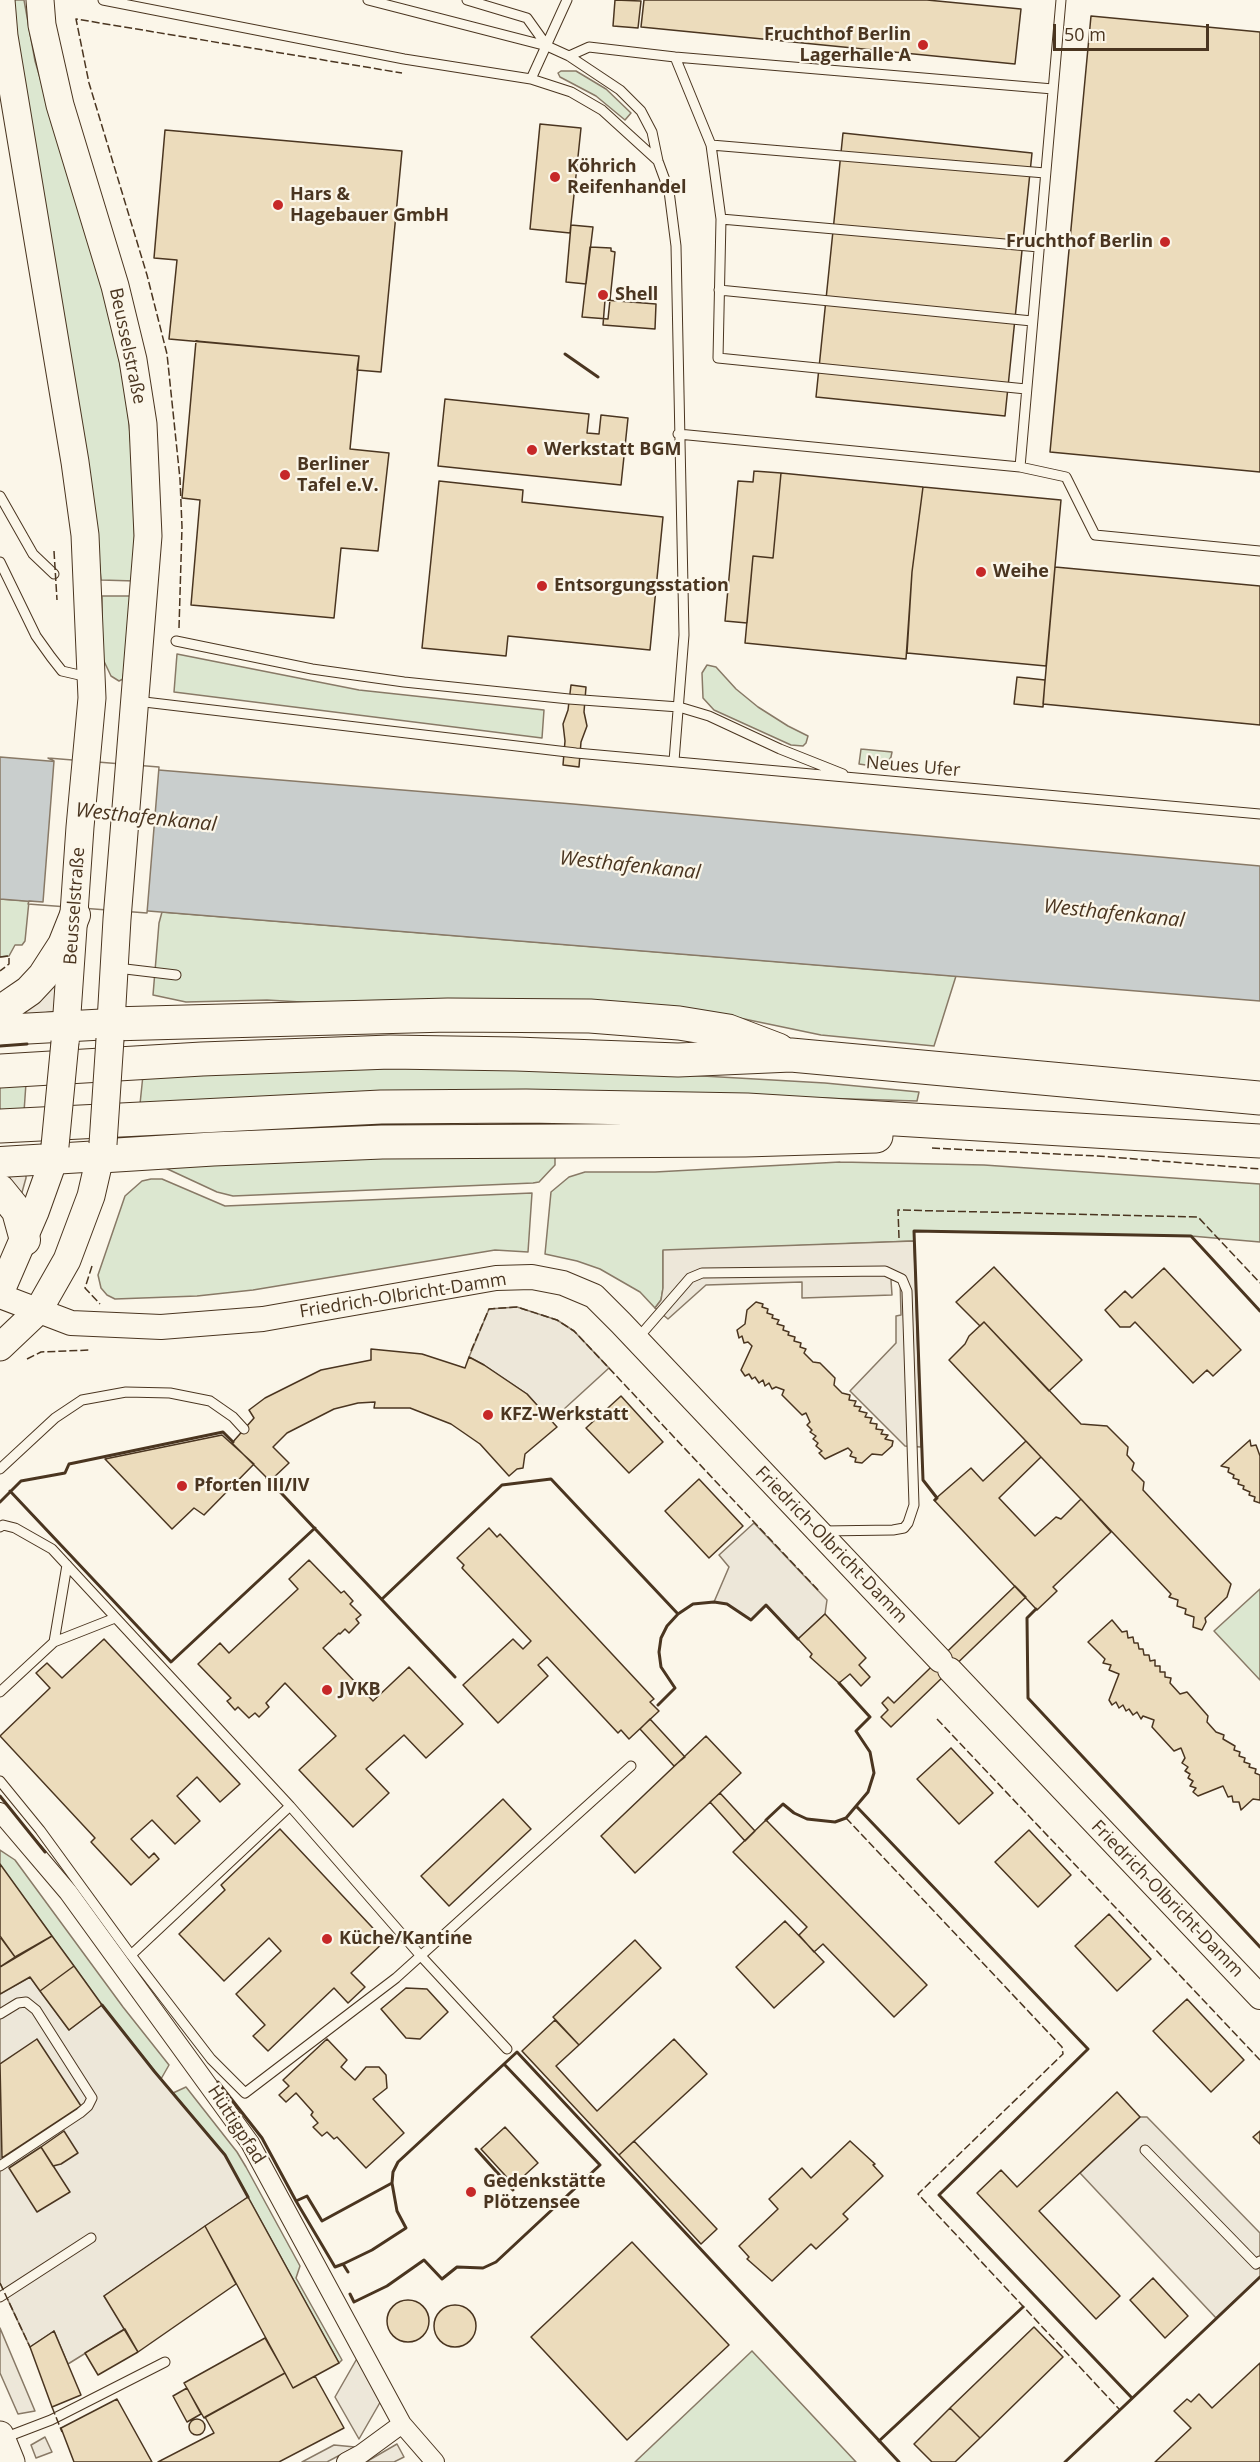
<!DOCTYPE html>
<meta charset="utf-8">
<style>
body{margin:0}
#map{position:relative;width:1260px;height:2462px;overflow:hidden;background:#fbf6e9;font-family:"Open Sans",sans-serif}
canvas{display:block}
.scale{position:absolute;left:1053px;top:24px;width:156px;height:27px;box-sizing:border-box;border:3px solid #4a3520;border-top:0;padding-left:8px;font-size:18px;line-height:21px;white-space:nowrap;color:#4a3520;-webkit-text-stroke:4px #fbf6e9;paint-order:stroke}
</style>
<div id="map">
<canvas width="1260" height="2462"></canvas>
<div class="scale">50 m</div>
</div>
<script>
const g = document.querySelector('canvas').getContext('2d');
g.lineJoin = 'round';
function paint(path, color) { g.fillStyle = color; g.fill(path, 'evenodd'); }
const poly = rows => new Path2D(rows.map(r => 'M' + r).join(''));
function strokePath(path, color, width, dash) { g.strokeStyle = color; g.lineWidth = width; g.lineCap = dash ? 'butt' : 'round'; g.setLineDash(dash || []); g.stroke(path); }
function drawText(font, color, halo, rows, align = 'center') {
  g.font = font + ' "Open Sans",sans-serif'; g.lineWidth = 4.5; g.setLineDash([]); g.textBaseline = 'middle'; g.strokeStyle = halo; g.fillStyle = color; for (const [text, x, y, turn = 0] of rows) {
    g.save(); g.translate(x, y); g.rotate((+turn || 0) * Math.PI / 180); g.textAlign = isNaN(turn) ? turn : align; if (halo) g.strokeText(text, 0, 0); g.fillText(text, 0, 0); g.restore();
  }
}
const green = poly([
 [13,0,24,0,35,61,110,312,127,400,134,480,135,581,101,580,91,482,15,34,13,0],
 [561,71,576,71,606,89,631,113,625,120,596,96,560,77,558,73,561,71],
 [102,596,133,596,123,679,119,681,111,676,102,657,102,596],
 [177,654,359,690,544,710,542,738,174,692,177,654],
 [707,665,716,667,736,689,758,707,788,726,808,736,806,743,803,746,791,745,714,710,703,698,702,673,707,665],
 [861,749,892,752,891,757,885,766,879,767,859,764,861,749],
 [0,899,29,901,25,941,22,945,15,945,9,956,0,957,0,899],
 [162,912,956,976,934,1046,821,1035,730,1016,335,1004,267,1000,186,1002,153,995,159,923,162,912],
 [442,1068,633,1072,825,1083,919,1092,917,1101,818,1098,140,1104,143,1075,342,1069,442,1068],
 [26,1083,24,1112,0,1113,0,1085,26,1083],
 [555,1156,555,1165,539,1182,533,1183,233,1196,217,1192,161,1166,351,1157,555,1156],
 [840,1162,984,1165,1260,1184,1260,1242,1191,1236,914,1231,914,1241,663,1251,663,1288,661,1300,655,1308,640,1292,600,1269,577,1261,545,1254,551,1192,569,1177,585,1172,655,1172,840,1162],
 [151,1179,162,1179,225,1206,532,1193,528,1252,495,1250,253,1290,197,1296,115,1299,107,1295,101,1288,98,1275,125,1196,142,1181,151,1179],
 [1260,1589,1260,1680,1214,1631,1260,1589],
 [0,1850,15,1860,123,2007,169,2065,161,2079,102,2005,0,1865,0,1850],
 [186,2087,237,2152,246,2167,300,2266,296,2278,342,2360,339,2363,225,2155,173,2093,186,2087],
 [752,2351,856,2462,635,2462,752,2351]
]);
const parking = poly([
 [58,971,57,1011,18,1017,58,971],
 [26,1175,26,1178,19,1203,0,1176,26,1175],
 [914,1241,921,1447,905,1446,850,1391,896,1343,896,1316,901,1315,900,1279,891,1280,892,1295,802,1298,802,1282,706,1285,668,1319,655,1308,661,1300,663,1288,663,1250,914,1241],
 [517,1307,557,1320,574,1331,609,1368,551,1421,527,1394,484,1365,469,1357,489,1309,517,1307],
 [754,1523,827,1600,825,1614,798,1639,766,1606,751,1620,727,1604,714,1602,729,1567,719,1555,754,1523],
 [30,1977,69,2030,102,2005,154,2071,225,2155,248,2197,104,2296,126,2328,68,2364,54,2331,30,2347,0,2283,0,1994,30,1977],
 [1140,2117,1147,2117,1260,2233,1260,2277,1216,2318,1080,2173,1140,2117],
 [0,2328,35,2411,18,2414,0,2373,0,2328],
 [359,2355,382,2399,359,2439,335,2397,359,2355],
 [45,2437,52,2452,36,2458,31,2445,45,2437],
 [397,2444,404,2457,394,2462,366,2462,397,2444],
 [334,2445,355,2447,327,2462,302,2462,334,2445]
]);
const water = poly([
 [0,757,573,804,1260,866,1260,1001,0,899,0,757]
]);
const pier = poly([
 [48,758,159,767,147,913,28,904,29,901,43,902,54,761,48,758]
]);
const building = poly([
 [615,0,641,1,638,28,613,26,615,0],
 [644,0,927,0,1021,9,1015,64,641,27,644,0],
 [1091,16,1260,32,1260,472,1050,452,1091,16],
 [540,124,581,128,570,233,530,229,540,124],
 [165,130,402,151,381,372,357,370,359,356,169,339,177,260,154,258,165,130],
 [843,133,1032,153,1005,416,816,397,843,133],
 [571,225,593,227,586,284,566,282,571,225],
 [590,247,611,248,611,251,615,252,608,319,582,317,590,247],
 [605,300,656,304,655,329,603,325,605,300],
 [196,341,359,356,350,449,389,453,378,551,341,548,334,618,191,605,200,500,182,498,196,341],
 [445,399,589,414,587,433,599,434,601,415,628,418,621,485,438,466,445,399],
 [754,471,781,473,773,558,753,556,747,623,725,621,738,481,753,482,754,471],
 [781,473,923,487,912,572,906,659,745,643,753,556,773,558,781,473],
 [439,481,523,490,522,502,663,517,650,650,508,636,506,656,422,648,439,481],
 [923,487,1061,500,1046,666,907,653,912,572,923,487],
 [1055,567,1260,586,1260,725,1043,704,1055,567],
 [1017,677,1045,680,1043,707,1014,704,1017,677],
 [571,685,586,687,584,712,587,726,581,742,579,767,563,765,565,741,563,724,568,710,571,685],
 [994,1267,1082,1360,1049,1391,984,1322,980,1326,956,1302,994,1267],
 [1164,1268,1241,1350,1213,1376,1207,1370,1193,1383,1135,1322,1130,1327,1120,1327,1105,1310,1125,1291,1132,1298,1164,1268],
 [756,1302,763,1304,762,1307,768,1309,767,1313,773,1315,772,1318,779,1320,777,1324,784,1326,783,1330,789,1332,788,1335,795,1337,794,1341,801,1343,800,1347,806,1349,804,1353,813,1362,820,1363,835,1378,834,1385,842,1393,850,1395,849,1400,856,1401,854,1406,861,1407,859,1411,867,1413,865,1417,872,1418,870,1423,877,1424,876,1429,883,1430,881,1434,888,1435,885,1439,893,1441,892,1446,882,1455,872,1454,862,1463,855,1462,856,1458,850,1456,852,1452,848,1448,825,1459,819,1453,822,1451,816,1446,818,1443,813,1439,816,1436,810,1432,812,1430,807,1425,810,1422,806,1413,802,1415,782,1395,784,1390,776,1387,772,1389,769,1383,765,1386,763,1380,759,1383,755,1377,752,1379,749,1374,745,1376,741,1370,752,1346,748,1342,744,1343,742,1336,739,1338,737,1330,745,1324,747,1310,756,1302],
 [984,1322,1081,1424,1107,1426,1128,1447,1127,1455,1134,1463,1132,1470,1144,1482,1143,1490,1231,1584,1227,1597,1205,1618,1206,1622,1202,1630,1193,1627,1194,1617,1185,1614,1186,1609,1177,1606,1178,1600,1169,1597,1171,1594,949,1360,965,1344,969,1336,984,1322],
 [371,1349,422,1354,465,1368,469,1357,484,1365,527,1394,557,1427,525,1454,523,1468,517,1469,509,1476,480,1444,451,1424,410,1408,374,1408,375,1402,358,1403,334,1409,287,1433,273,1447,289,1463,270,1481,232,1443,254,1418,249,1410,265,1398,321,1370,371,1360,371,1349],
 [621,1396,663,1442,629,1473,586,1428,621,1396],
 [222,1435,254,1464,204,1515,194,1508,172,1529,105,1459,222,1435],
 [1250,1440,1251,1446,1256,1445,1260,1456,1260,1503,1254,1501,1255,1497,1249,1495,1250,1492,1243,1489,1244,1486,1238,1484,1239,1480,1233,1478,1234,1475,1228,1472,1229,1468,1221,1466,1250,1440],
 [1026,1441,1041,1457,999,1498,1035,1536,1056,1517,1061,1519,1081,1499,1111,1532,1053,1587,1057,1591,1037,1610,934,1500,971,1468,983,1481,1026,1441],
 [699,1479,743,1526,709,1558,665,1511,699,1479],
 [489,1528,497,1537,500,1534,654,1699,650,1702,659,1711,629,1739,621,1730,618,1733,547,1657,538,1665,548,1676,498,1723,463,1685,513,1639,523,1649,531,1641,462,1568,464,1565,457,1558,489,1528],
 [309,1560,341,1593,344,1591,353,1601,350,1604,361,1615,356,1619,359,1623,349,1633,345,1629,340,1634,339,1633,323,1648,373,1701,409,1667,463,1724,426,1758,404,1735,366,1769,389,1793,353,1827,299,1770,336,1736,285,1683,266,1703,269,1707,259,1717,255,1713,249,1718,238,1707,235,1710,227,1701,231,1698,198,1664,220,1643,229,1653,298,1589,289,1579,309,1560],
 [1015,1586,1026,1597,891,1727,881,1717,888,1710,882,1703,888,1697,894,1703,1015,1586],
 [825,1614,866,1658,859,1665,870,1677,861,1686,850,1674,839,1683,810,1657,812,1654,798,1639,825,1614],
 [1112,1620,1122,1632,1127,1631,1128,1638,1133,1637,1134,1643,1138,1643,1139,1649,1143,1649,1144,1655,1149,1655,1150,1661,1155,1660,1155,1666,1160,1666,1160,1672,1165,1672,1165,1677,1171,1678,1170,1683,1180,1694,1187,1692,1208,1716,1207,1722,1216,1732,1224,1735,1223,1739,1235,1746,1234,1750,1240,1752,1239,1756,1245,1758,1244,1762,1250,1764,1249,1767,1256,1769,1255,1773,1260,1775,1260,1800,1253,1799,1241,1810,1239,1802,1233,1802,1232,1796,1228,1797,1223,1786,1198,1796,1193,1792,1196,1788,1190,1786,1193,1781,1188,1778,1190,1774,1185,1771,1188,1767,1182,1763,1185,1758,1181,1748,1174,1751,1152,1727,1154,1720,1143,1716,1141,1719,1137,1712,1133,1715,1129,1709,1126,1711,1123,1705,1119,1708,1116,1702,1112,1705,1109,1700,1119,1674,1109,1670,1111,1665,1103,1663,1105,1659,1088,1642,1112,1620],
 [104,1639,240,1784,220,1802,197,1777,177,1796,200,1821,175,1844,152,1820,131,1839,149,1858,154,1853,159,1859,131,1885,91,1842,95,1838,0,1736,50,1688,36,1673,47,1663,62,1678,104,1639],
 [650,1719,685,1757,674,1766,640,1729,650,1719],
 [706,1736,741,1773,635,1873,601,1836,706,1736],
 [951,1748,993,1793,959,1824,917,1779,951,1748],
 [720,1793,755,1831,745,1841,710,1802,720,1793],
 [503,1799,531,1829,449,1906,421,1876,503,1799],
 [766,1820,927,1985,894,2017,823,1944,814,1952,799,1935,807,1927,733,1852,766,1820],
 [280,1829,385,1941,351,1973,365,1987,348,2003,334,1988,268,2051,253,2036,265,2025,236,1994,281,1951,269,1938,224,1981,179,1934,225,1890,221,1885,280,1829],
 [1029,1830,1071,1875,1038,1907,995,1862,1029,1830],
 [0,1864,52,1936,15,1957,0,1936,0,1864],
 [1109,1914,1151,1959,1117,1991,1075,1946,1109,1914],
 [785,1921,824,1962,774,2008,736,1967,785,1921],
 [52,1936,74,1966,40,1991,30,1977,0,1994,0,1967,52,1936],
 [1,1938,15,1957,0,1967,0,1939,1,1938],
 [635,1940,661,1968,579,2045,553,2017,635,1940],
 [74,1966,102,2005,69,2030,40,1991,74,1966],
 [406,1988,427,1989,448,2012,420,2039,406,2038,381,2009,406,1988],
 [1187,1999,1244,2060,1211,2092,1153,2031,1187,1999],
 [555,2020,579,2045,556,2066,597,2111,674,2039,707,2074,619,2155,522,2051,555,2020],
 [37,2039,81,2106,2,2158,0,2064,37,2039],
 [327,2039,347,2060,341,2067,355,2080,366,2067,379,2067,386,2075,387,2088,373,2099,404,2133,366,2168,337,2137,334,2139,327,2132,322,2136,313,2127,318,2123,311,2115,313,2112,296,2093,286,2102,279,2095,289,2086,283,2080,327,2039],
 [1117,2092,1140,2117,1039,2211,1120,2296,1096,2319,977,2193,1001,2170,1017,2187,1117,2092],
 [505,2127,538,2163,514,2185,481,2149,505,2127],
 [64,2131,78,2153,61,2164,53,2166,41,2147,64,2131],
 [1260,2131,1260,2144,1253,2137,1260,2131],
 [634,2141,717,2229,701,2244,619,2155,634,2141],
 [850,2141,875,2164,873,2165,883,2176,843,2214,848,2219,816,2249,811,2244,772,2281,747,2259,749,2257,739,2246,778,2209,769,2199,802,2168,811,2178,850,2141],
 [41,2147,70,2192,37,2212,9,2168,41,2147],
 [248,2197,339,2363,293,2388,205,2226,248,2197],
 [205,2226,236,2284,138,2352,104,2296,205,2226],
 [632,2242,729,2345,627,2440,531,2337,632,2242],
 [1153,2278,1188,2316,1165,2338,1130,2300,1153,2278],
 '387 2321a21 21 0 1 1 42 0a21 21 0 1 1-42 0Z',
 '434 2326a21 21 0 1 1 42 0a21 21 0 1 1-42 0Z',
 [1034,2327,1063,2357,980,2438,950,2408,1034,2327],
 [125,2329,138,2352,98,2375,85,2353,125,2329],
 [54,2331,81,2395,52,2407,30,2347,54,2331],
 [265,2338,285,2373,204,2418,184,2383,265,2338],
 [1260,2363,1260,2462,1155,2462,1191,2428,1174,2411,1187,2399,1191,2402,1199,2394,1212,2408,1260,2363],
 [285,2373,293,2388,315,2376,344,2428,279,2462,158,2462,214,2433,205,2417,285,2373],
 [187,2388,201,2414,187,2422,173,2396,187,2388],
 [117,2399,152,2462,74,2462,61,2428,117,2399],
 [950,2408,980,2438,955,2462,932,2462,914,2444,950,2408],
 '189 2427a8 8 0 1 1 16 0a8 8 0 1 1-16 0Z'
]);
const service = poly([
 [103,0,404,59,531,79,571,92,602,110,658,161],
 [368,0,547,46,569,56,620,90,641,111,652,132,658,161,669,191,676,246,684,635,674,761],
 [467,0,527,18,547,46],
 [569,56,589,47,675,57,1053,89],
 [675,57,711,145,721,219,718,358,1026,389],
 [531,79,567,0],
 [711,145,1045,173],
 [721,219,1039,247],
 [719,290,1032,321],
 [678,434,1020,467,1066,477,1095,535,1260,551],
 [1020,467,1061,0],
 [0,496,33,554,54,574],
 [0,562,36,636,51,657,62,671,88,677],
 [176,641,312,669,404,682,569,699,679,707,709,716,780,749,843,774],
 [136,701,576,753,1260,814],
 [117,968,176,975],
 [638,1338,690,1278,702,1273,885,1271,902,1279,907,1291,914,1505,908,1523,904,1528,893,1530,823,1531],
 [0,1469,55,1418,82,1400,126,1392,170,1393,210,1401,233,1417,244,1429],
 [0,1527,3,1525,15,1528,52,1549,290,1806,420,1955,507,2049],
 [54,1642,67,1565],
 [0,1692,54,1642,115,1618],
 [0,1781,40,1830,131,1955,211,2059,245,2093,396,1978,631,1766],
 [131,1955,290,1806],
 [0,2014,18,2003,26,2002,36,2010,92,2098,88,2106,80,2113,0,2166],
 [1145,2150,1256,2264,1260,2261],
 [0,2297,91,2238],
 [4,2438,51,2420,165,2362]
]);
const minor = poly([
 [0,1812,68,1892,250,2143,402,2424,435,2462],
 [346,2462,361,2454,402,2424]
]);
const tertiary = poly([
 [0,1296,71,1323,161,1327,263,1319,496,1278,532,1277,563,1283,594,1296,621,1323,940,1660],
 [950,1670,1260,1997]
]);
const secondary = poly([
 [1,0,4,36,75,462,85,535,92,698,80,827,65,1042],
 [40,0,42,25,60,105,115,286,133,360,143,424,148,536,117,919,110,1039],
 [0,1293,35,1212,50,1170,55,1146],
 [0,1347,38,1311,67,1260,91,1196,103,1144],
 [0,2435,11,2462]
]);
const primary = poly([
 [0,1011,29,991,43,976,63,945,75,915],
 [0,1030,111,1024],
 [0,1162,101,1156],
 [0,1190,17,1211,25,1240]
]);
const motorway = poly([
 [111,1024,448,1015,590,1016,679,1023,728,1031,778,1050],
 [0,1071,202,1059,390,1052,516,1054,678,1060,791,1055,1260,1098],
 [0,1126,381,1107,526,1106,747,1110,1260,1141],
 [101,1156,213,1149,382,1142,745,1140,876,1136]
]);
const secondaryBridge = poly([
 [103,1144,110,1039],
 [55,1146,65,1042]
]);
const fence = poly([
 [54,551,57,600],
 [179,628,182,527,180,479,167,354,147,275,89,83,76,19,402,73],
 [0,957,9,956,9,964,0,971],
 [932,1148,1097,1156,1260,1169],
 [899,1238,898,1210,1198,1217,1260,1283],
 [92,1266,85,1288,100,1304],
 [471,1351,489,1309,517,1307,557,1320,574,1331,819,1591],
 [27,1359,41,1352,91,1350],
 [937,1719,1260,2060],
 [846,1818,1062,2047,1063,2054,918,2194,1120,2410],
 [0,2283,30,2347],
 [52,2407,62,2432]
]);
const wall = poly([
 [565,354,598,377],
 [0,1046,27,1044],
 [267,1478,455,1677],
 [10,1491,171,1662,315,1528],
 [935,1500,937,1498,923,1480,914,1231,1191,1236,1260,1311],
 [0,1502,21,1481,65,1473,69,1464,223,1432,233,1442],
 [382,1599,502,1485,551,1479,678,1614,693,1604,714,1602,727,1604,751,1620,766,1605,798,1639],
 [1036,1609,1027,1618,1028,1698,1260,1947],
 [658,1705,675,1688,661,1667,659,1652,661,1638,667,1626,678,1614],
 [0,1796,45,1852],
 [857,1807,1088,2049,939,2195,1132,2398],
 [766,1820,783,1804,794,1813,807,1819,835,1822,846,1818,868,1792,874,1773,870,1752,856,1731,870,1717,839,1683],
 [102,2005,154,2071,225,2155,248,2197],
 [218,2082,262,2138,296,2201,307,2196,322,2221,392,2183,393,2172,398,2162,517,2052,899,2462],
 [476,2149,513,2190],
 [296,2201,335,2267,343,2264,348,2272],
 [343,2264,372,2250,406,2228,397,2211,392,2183],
 [350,2294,354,2302,387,2286,424,2260,442,2279,457,2267,483,2268,496,2262,600,2165,504,2064],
 [879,2441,1023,2307],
 [1065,2462,1260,2277]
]);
const markers = [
 [923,45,6,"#c62828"],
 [555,177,6,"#c62828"],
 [278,205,6,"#c62828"],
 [1165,242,6,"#c62828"],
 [603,295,6,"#c62828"],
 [532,450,6,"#c62828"],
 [285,475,6,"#c62828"],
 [981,572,6,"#c62828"],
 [542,586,6,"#c62828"],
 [488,1415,6,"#c62828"],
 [182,1486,6,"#c62828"],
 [327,1690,6,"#c62828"],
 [327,1939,6,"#c62828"],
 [471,2192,6,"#c62828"]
];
const poiNames = [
 ["Fruchthof Berlin",911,35,"right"],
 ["Lagerhalle A",911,56,"right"],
 ["Köhrich",567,167],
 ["Reifenhandel",567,188],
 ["Hars &",290,195],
 ["Hagebauer GmbH",290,216],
 ["Fruchthof Berlin",1153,242,"right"],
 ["Shell",615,295],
 ["Werkstatt BGM",544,450],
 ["Berliner",297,465],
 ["Tafel e.V.",297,486],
 ["Weihe",993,572],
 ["Entsorgungsstation",554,586],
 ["KFZ-Werkstatt",500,1415],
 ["Pforten III/IV",194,1486],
 ["JVKB",339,1690],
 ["Küche/Kantine",339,1939],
 ["Gedenkstätte",483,2182],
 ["Plötzensee",483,2203]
];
const streetNames = [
 ["Beusselstraße",127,346,78],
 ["Neues Ufer",913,767,5],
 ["Beusselstraße",75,906,-86],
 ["Friedrich-Olbricht-Damm",403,1296,-9],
 ["Friedrich-Olbricht-Damm",831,1545,46],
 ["Friedrich-Olbricht-Damm",1167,1899,46],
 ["Hüttigpfad",236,2125,57]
];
const waterNames = [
 ["Westhafenkanal",146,818,6],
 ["Westhafenkanal",630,866,6],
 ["Westhafenkanal",1114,914,6]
];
paint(green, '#dce7d0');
strokePath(green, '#887966', 1.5);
paint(parking, '#ede7d9');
strokePath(parking, '#887966', 1.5);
paint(water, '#c9cecd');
strokePath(water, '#887966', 1.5);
paint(pier, '#fbf6e9');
strokePath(pier, '#887966', 1.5);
paint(building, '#ecdcbc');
strokePath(building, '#4a3520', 1.5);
strokePath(service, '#4a3520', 11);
strokePath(minor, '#4a3520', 20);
strokePath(tertiary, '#4a3520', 26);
strokePath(secondary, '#4a3520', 29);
strokePath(primary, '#4a3520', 32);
strokePath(motorway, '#4a3520', 35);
strokePath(service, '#fbf6e9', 9);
strokePath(minor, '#fbf6e9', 18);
strokePath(tertiary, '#fbf6e9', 24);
strokePath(secondary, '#fbf6e9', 27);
strokePath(primary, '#fbf6e9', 30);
strokePath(motorway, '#fbf6e9', 33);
strokePath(secondaryBridge, '#4a3520', 29, []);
strokePath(secondaryBridge, '#fbf6e9', 27);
strokePath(fence, '#4a3520', 1.5, [8, 3]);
strokePath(wall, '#4a3520', 3);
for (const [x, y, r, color] of markers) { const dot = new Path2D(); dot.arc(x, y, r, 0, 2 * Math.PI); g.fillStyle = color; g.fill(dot); strokePath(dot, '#fbf6e9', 2); }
drawText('bold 18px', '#4a3520', '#fbf6e9', poiNames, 'left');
drawText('18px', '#4a3520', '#fbf6e9', streetNames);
drawText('italic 20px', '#4a3520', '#fbf6e9', waterNames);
</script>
